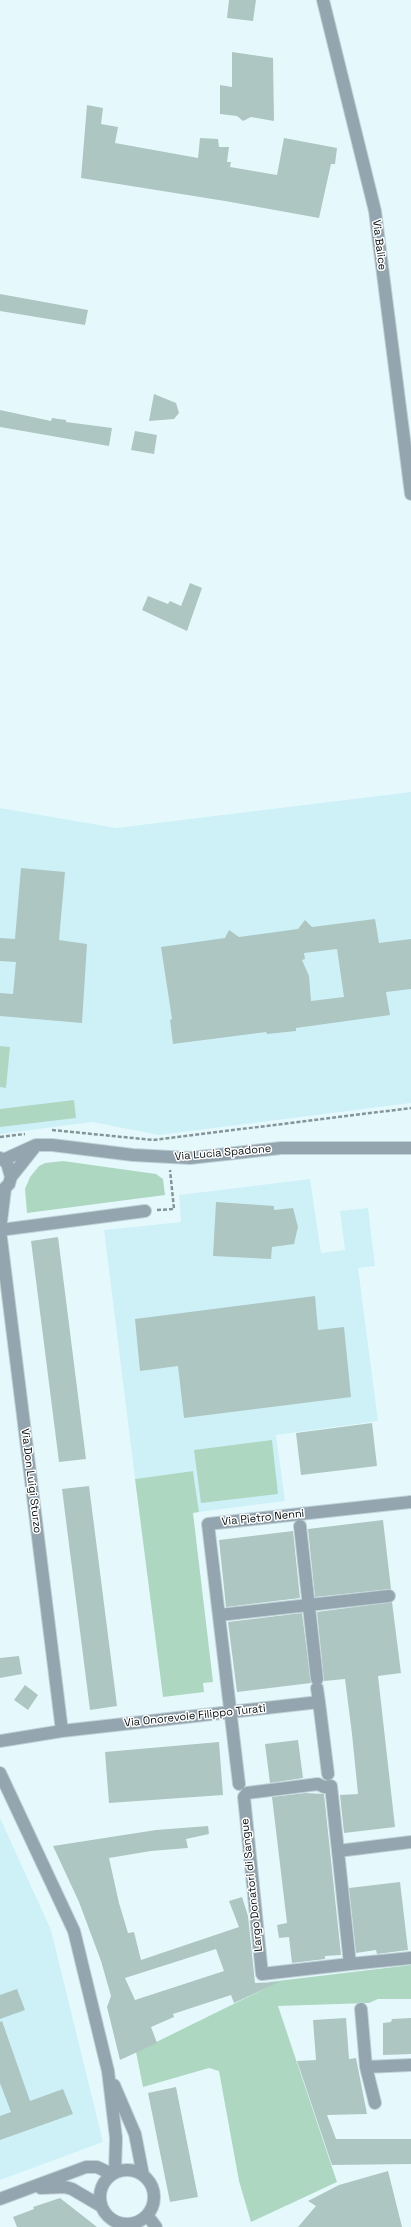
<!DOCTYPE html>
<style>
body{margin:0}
canvas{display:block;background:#e5f9fd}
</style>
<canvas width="411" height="2227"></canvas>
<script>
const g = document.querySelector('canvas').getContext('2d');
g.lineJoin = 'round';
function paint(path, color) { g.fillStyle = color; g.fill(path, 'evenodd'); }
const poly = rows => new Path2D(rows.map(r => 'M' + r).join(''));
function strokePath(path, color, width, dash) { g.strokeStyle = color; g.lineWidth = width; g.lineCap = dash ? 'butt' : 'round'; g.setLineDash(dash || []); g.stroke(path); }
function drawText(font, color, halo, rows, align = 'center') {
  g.font = font + ' "Space Grotesk",sans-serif'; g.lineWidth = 3; g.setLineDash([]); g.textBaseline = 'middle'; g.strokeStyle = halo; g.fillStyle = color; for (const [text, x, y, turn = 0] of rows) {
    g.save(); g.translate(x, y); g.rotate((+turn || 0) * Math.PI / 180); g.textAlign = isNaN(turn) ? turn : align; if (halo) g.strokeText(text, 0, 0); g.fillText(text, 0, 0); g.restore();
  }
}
const built = poly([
 [411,792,411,1103,159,1135,92,1122,0,1134,0,808,116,828],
 [310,1179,321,1253,345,1250,340,1211,368,1208,375,1266,358,1268,378,1421,276,1435,285,1501,199,1512,193,1471,135,1479,104,1230,181,1222,179,1195],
 [0,1818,51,1930,103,2142,0,2180]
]);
const green = poly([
 [0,1046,10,1047,6,1088,0,1087],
 [74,1100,76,1118,0,1127,0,1109],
 [63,1161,156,1174,163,1179,165,1195,27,1213,25,1189,30,1177,39,1166,45,1163],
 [272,1440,278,1494,201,1503,194,1450],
 [193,1471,199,1512,193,1513,213,1682,203,1683,204,1692,163,1697,135,1479],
 [411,1965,411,1999,378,1999,369,2003,278,2006,337,2182,251,2222,239,2181,219,2071,209,2068,143,2087,136,2052,270,1986,269,1982]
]);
const building = poly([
 [229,0,256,0,253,21,227,18],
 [232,52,273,58,274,121,251,117,243,121,237,116,220,114,220,85,232,87],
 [87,105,103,108,101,124,118,127,115,143,198,158,200,138,218,139,219,147,229,147,227,162,231,162,230,167,277,175,284,138,337,148,335,164,331,164,319,218,225,201,81,178],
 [0,294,88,310,85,325,0,311],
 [154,394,176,403,179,413,174,419,149,421],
 [0,410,51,421,52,418,66,420,66,422,112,428,109,446,0,427],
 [135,431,157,435,154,454,131,450],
 [190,583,202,588,187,631,142,610,148,596,168,604,170,601,181,606],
 [21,868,65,872,59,940,87,944,82,1023,0,1016,0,993,13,994,16,962,0,961,0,938,15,939],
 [375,919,379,943,411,939,411,989,386,992,390,1015,296,1028,296,1031,267,1034,266,1032,173,1044,170,1020,172,1019,161,947,225,938,229,930,239,937,298,929,305,920,312,927],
 [337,949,344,997,311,1001,309,976,302,960,305,959,304,953],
 [216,1202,274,1206,274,1210,293,1208,298,1227,294,1244,272,1247,271,1259,213,1256],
 [58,1237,86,1459,59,1462,31,1241],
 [315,1296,318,1330,344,1327,351,1397,184,1418,178,1366,140,1371,135,1319],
 [372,1423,377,1466,301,1475,296,1433],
 [89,1486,117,1706,90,1710,62,1489],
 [383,1520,391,1589,315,1597,308,1529],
 [293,1531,300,1598,226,1607,219,1540],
 [392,1602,401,1673,378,1676,395,1827,344,1833,340,1795,358,1794,352,1734,345,1679,324,1681,317,1612],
 [302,1613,311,1683,237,1692,228,1622],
 [19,1656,22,1674,0,1678,0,1658],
 [25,1685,38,1695,28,1710,14,1700],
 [298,1740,303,1778,270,1783,265,1744],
 [219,1742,223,1795,109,1803,105,1752],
 [305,1793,324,1794,341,1955,325,1956,325,1959,292,1963,289,1937,279,1938,277,1925,287,1923,272,1797],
 [208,1826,209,1834,186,1839,188,1848,151,1851,109,1858,119,1903,128,1933,134,1932,141,1960,239,1927,229,1901,242,1897,248,1916,255,1983,279,1982,234,2003,231,1995,173,2014,174,2017,151,2027,157,2043,120,2060,107,2007,111,1996,101,1961,79,1902,53,1846,156,1830],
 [216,1949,224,1971,135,2000,125,1978],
 [400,1882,408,1950,377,1954,376,1950,356,1953,349,1888],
 [17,1989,25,2010,0,2019,0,1995],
 [346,2018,349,2059,356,2058,367,2114,327,2115,336,2139,411,2139,411,2164,332,2165,297,2061,316,2060,313,2020],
 [411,2018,411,2054,383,2055,383,2023,391,2022,392,2019],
 [2,2021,30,2101,63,2089,73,2114,0,2140,0,2116,11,2112,0,2083,0,2022],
 [176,2087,198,2197,170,2202,148,2093],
 [388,2171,402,2227,298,2227,316,2206,308,2201,339,2185],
 [60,2198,97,2227,17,2227,13,2217,34,2209,33,2207]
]);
const path = poly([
 [52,1130,153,1140,411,1108],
 [0,1137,25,1134],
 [157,1210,174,1209,170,1170]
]);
const minor = poly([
 [323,0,375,211,411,494],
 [0,1158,7,1163,11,1177,9,1184,0,1193],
 [3,1160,36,1145,52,1145,133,1155,190,1158,281,1148,411,1148],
 [11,1177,34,1148],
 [0,1230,62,1731],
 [0,1230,145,1211],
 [0,1230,5,1189],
 [300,1526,317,1679],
 [219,1615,389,1596],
 [317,1688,319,1702],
 [0,1741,62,1731,319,1702,328,1774],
 [0,1773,74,1931,108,2071,116,2138,115,2172],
 [239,1784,208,1524,411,1502],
 [411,1842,338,1851,350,1964,411,1958],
 [338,1851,331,1786,324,1787,318,1784,247,1793,244,1797,262,1974,350,1964],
 [361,2009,366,2067,375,2103],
 [366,2067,411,2065],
 [114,2085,135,2134,143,2175],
 '100 2197a27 27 0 1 1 54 0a27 27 0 1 1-54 0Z',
 [41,2188,65,2187,72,2189,101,2206],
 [0,2199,86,2167,97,2167,112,2174],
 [147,2215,156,2227]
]);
const streetNames = [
 ["Via Balice",379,245,83],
 ["Via Lucia Spadone",223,1153,-5],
 ["Via Don Luigi Sturzo",31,1481,83],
 ["Via Pietro Nenni",263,1518,-6],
 ["Via Onorevole Filippo Turati",195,1716,-6],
 ["Largo Donatori di Sangue",252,1885,-96]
];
paint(built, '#cef1f8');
paint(green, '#aed7c2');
paint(building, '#adc6c2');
strokePath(minor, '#c1d3d7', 14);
strokePath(path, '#859497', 2.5, [4, 2]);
strokePath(minor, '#94a5b0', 12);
drawText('11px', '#050d0f', '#fff', streetNames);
</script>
